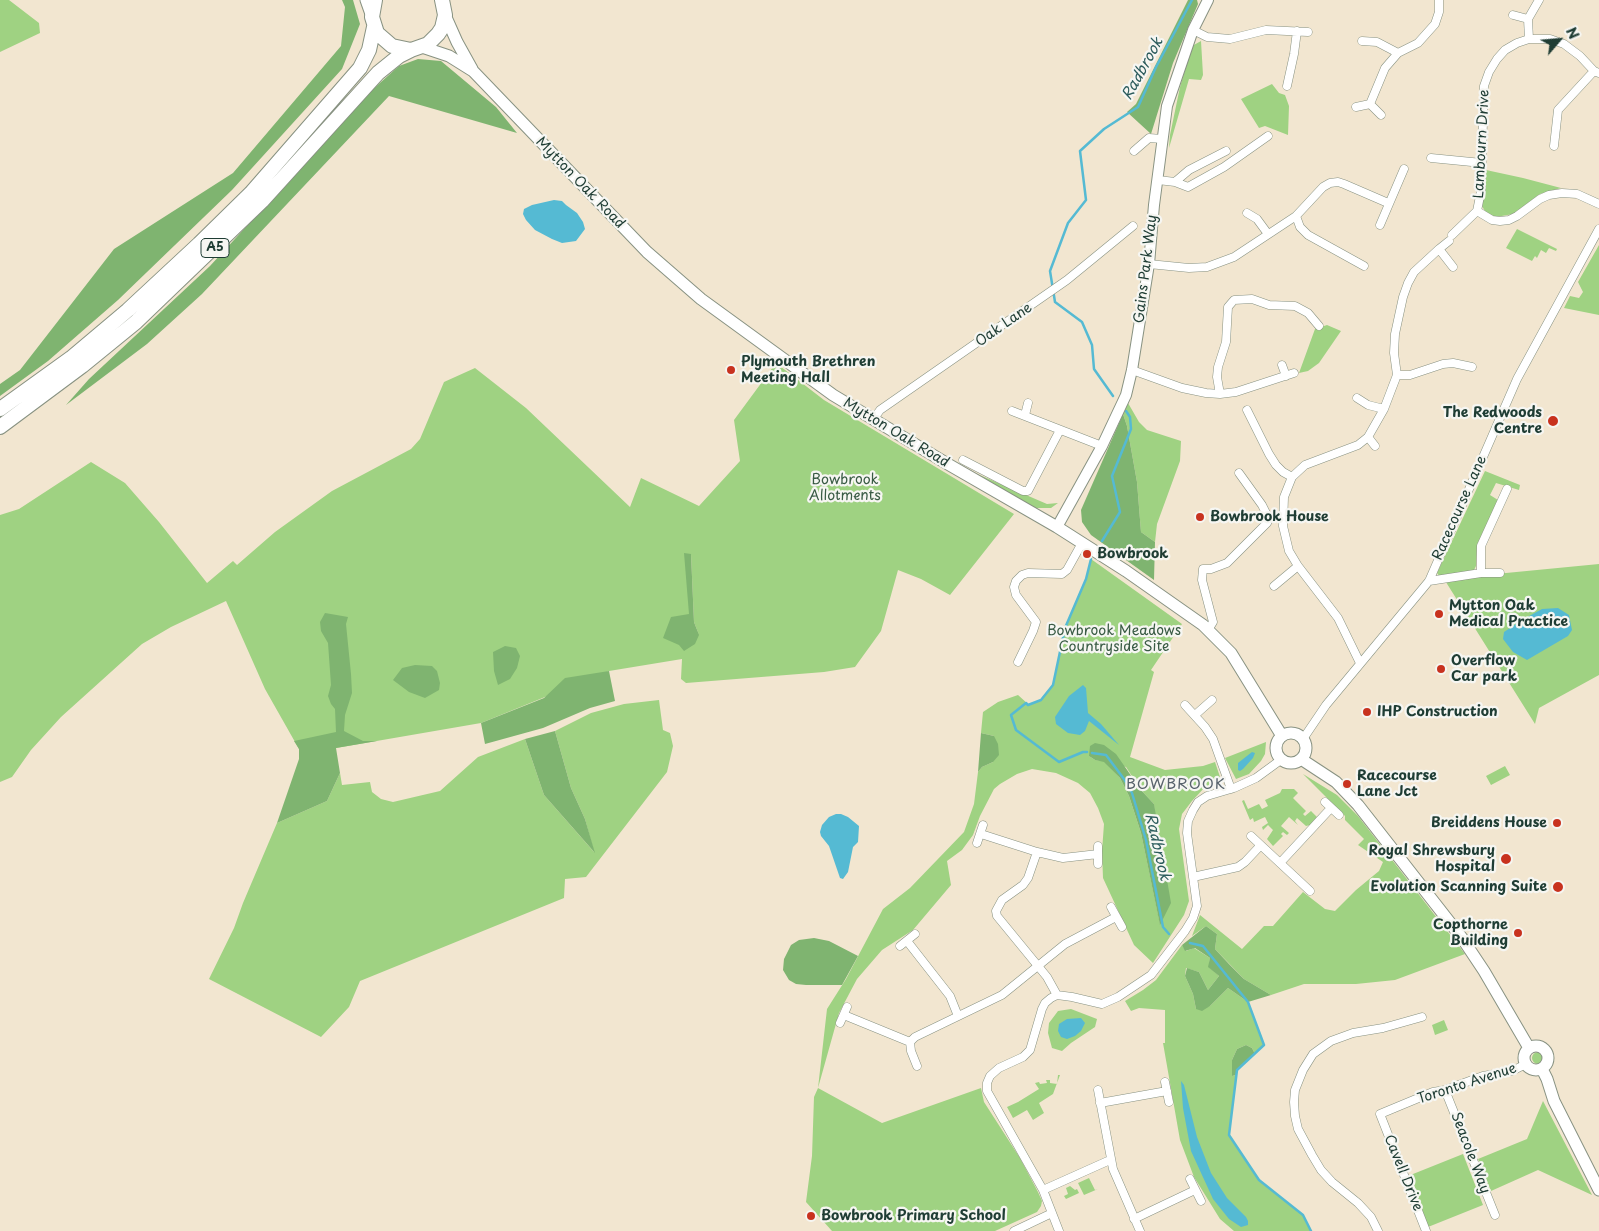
<!DOCTYPE html>
<html>
<head>
<meta charset="utf-8">
<style>
  body { margin:0 }
  #map { position:relative; width:1599px; height:1231px; overflow:hidden; background:#f2e6d0; font-family:"Playpen Sans",sans-serif }
  canvas { display:block }
  .north { position:absolute; left:1534px; top:15px; width:50px; height:50px; -webkit-text-stroke:4px #f6f6f2; paint-order:stroke; rotate:63deg; font-size:14px; font-weight:700; line-height:20px; text-align:center; color:#1f3d34 }
  .north::after { content:''; display:block; margin:auto; width:18px; height:22px; background:#1f3d34; clip-path:polygon(50% 0,100% 100%,50% 72%,0 100%) }
</style>
</head>
<body>
<div id="map">
<canvas width="1599" height="1231"></canvas>
<div class="north">N</div>
</div>
<script>
const ctx = document.querySelector('canvas').getContext('2d');
ctx.lineJoin = 'round';
function fillPath(path, color) { ctx.fillStyle = color; ctx.fill(path, 'evenodd'); }
const poly = rows => new Path2D(rows.map(r => 'M' + r).join(''));
function strokePath(path, color, width, dash) { ctx.strokeStyle = color; ctx.lineWidth = width; ctx.lineCap = dash ? 'butt' : 'round'; ctx.setLineDash(dash || []); ctx.stroke(path); }
function drawText(font, color, halo, rows, align = 'center') {
  ctx.font = font + ' "Playpen Sans",sans-serif'; ctx.lineWidth = 4.5; ctx.setLineDash([]); ctx.textBaseline = 'middle'; ctx.strokeStyle = halo; ctx.fillStyle = color; for (const [text, x, y, turn = 0] of rows) {
    ctx.save(); ctx.translate(x, y); ctx.rotate((+turn || 0) * Math.PI / 180); ctx.textAlign = isNaN(turn) ? turn : align; if (halo) ctx.strokeText(text, 0, 0); ctx.fillText(text, 0, 0); ctx.restore();
  }
}
const green = poly([
  [0,0,9,0,39,23,40,33,0,52],
  [1201,41,1203,75,1201,80,1189,79,1169,148,1170,135,1180,87,1192,46],
  [1272,84,1279,93,1285,95,1289,106,1288,135,1265,126,1259,128,1241,99],
  [1486,170,1523,178,1561,188,1540,194,1513,214,1496,217,1486,213,1482,206],
  [1517,229,1557,249,1556,251,1549,248,1546,253,1541,250,1537,258,1535,256,1532,261,1506,248],
  [1599,245,1599,315,1564,308,1570,296,1579,298,1583,292,1578,282],
  [1327,325,1341,331,1319,363,1308,371,1299,373,1315,329],
  [776,363,824,400,1014,514,950,595,921,579,898,570,881,631,855,667,824,672,686,683,681,679,682,659,609,671,481,723,336,748,299,749,265,689,226,601,171,627,142,644,61,717,31,750,12,777,0,782,0,515,19,509,91,462,125,483,159,522,207,583,233,561,237,565,275,532,332,491,411,449,420,439,444,382,475,368,526,408,630,507,641,478,699,506,740,461,734,420],
  [691,554,694,622,699,635,689,614],
  [1128,403,1139,422,1147,430,1181,441,1180,461,1157,524,1155,542,1141,532,1137,482,1127,426,1123,414],
  [1485,471,1520,485,1519,490,1496,483,1490,495,1498,500,1477,545,1476,566,1473,572,1440,577,1437,573],
  [975,473,1047,504,1058,503,1051,508,1035,508],
  [1091,559,1182,624,1151,670,1154,672,1130,757,1165,770,1203,766,1215,762,1220,777,1216,783,1205,787,1192,801,1182,814,1179,829,1189,901,1184,915,1153,963,1134,945,1103,878,1102,851,1104,824,1098,808,1090,793,1078,783,1056,773,1032,769,1017,774,1000,784,994,789,980,816,973,835,962,850,947,861,951,885,913,930,882,950,857,979,839,1013,818,1088,882,1123,981,1088,984,1102,1020,1158,1038,1192,1042,1201,1041,1206,1037,1212,995,1231,832,1231,806,1202,812,1156,814,1097,818,1088,827,1009,846,979,883,909,910,888,964,832,974,804,978,772,982,767,993,762,994,736,981,733,983,712,998,702,1018,695,1028,704,1041,700,1053,685,1065,628,1086,579],
  [1089,756,1126,767,1141,790,1154,804,1160,924,1141,833,1129,796,1120,778,1104,761,1095,760],
  [1599,564,1599,675,1539,708,1535,724,1444,579],
  [659,700,663,730,670,733,673,746,667,772,586,877,565,879,564,898,360,981,349,1007,321,1037,209,979,234,928,243,903,277,823,327,801,340,773,342,785,370,782,372,792,381,799,393,802,440,791,478,757,525,739,544,795,594,852,585,819,571,788,555,731,591,713,624,704],
  [1266,742,1265,754,1261,761,1249,774,1236,779,1225,758],
  [1505,766,1510,775,1491,785,1486,776],
  [1303,774,1337,795,1358,816,1465,954,1395,980,1356,984,1304,984,1271,995,1244,979,1215,949,1217,934,1206,926,1192,936,1200,915,1242,949,1264,926,1273,926,1303,892,1325,909,1335,911,1356,890,1379,871,1383,862,1358,845,1364,839,1345,820,1345,816],
  [1282,789,1294,789,1298,793,1293,798,1306,811,1303,814,1305,816,1311,811,1317,817,1310,825,1306,826,1297,818,1295,821,1298,825,1289,817,1281,826,1289,833,1287,835,1283,832,1281,834,1283,836,1273,846,1267,839,1273,830,1268,825,1263,830,1262,827,1268,823,1265,817,1254,822,1253,818,1250,820,1242,801,1244,800,1248,809,1259,804,1262,809,1268,806,1265,800,1280,793],
  [1182,945,1186,951,1194,948,1210,958,1209,967,1219,976,1208,990,1199,972,1186,968,1185,976,1193,994,1196,1009,1210,1006,1228,988,1248,1002,1264,1045,1255,1054,1252,1048,1246,1045,1237,1049,1232,1060,1232,1076,1236,1075,1229,1135,1259,1180,1303,1215,1311,1231,1234,1231,1220,1219,1194,1177,1180,1140,1163,1043,1165,1043,1165,1010,1139,1008,1131,1011,1125,1001,1143,990,1156,980],
  [1071,1009,1097,1019,1095,1027,1071,1043,1062,1051,1052,1048,1048,1033,1049,1023,1058,1011],
  [1444,1020,1448,1030,1435,1035,1432,1025],
  '1532 1058a6 6 0 1 1 12 0a6 6 0 1 1-12 0Z',
  [1058,1075,1060,1075,1053,1094,1039,1103,1044,1113,1033,1120,1027,1110,1013,1118,1007,1107,1018,1102,1039,1089,1035,1083,1039,1082,1040,1084,1047,1083,1046,1080,1050,1080,1050,1083,1057,1084],
  [1543,1101,1592,1195,1538,1170,1491,1191,1478,1159,1527,1139],
  [1463,1154,1483,1205,1428,1227,1408,1176],
  [1089,1178,1095,1190,1098,1189,1084,1195,1078,1183],
  [1070,1186,1075,1190,1077,1189,1079,1193,1066,1199,1064,1196,1068,1194,1066,1188]
]);
const forest = poly([
  [342,0,353,0,360,24,342,69,232,190,118,300,48,361,0,396,0,384,20,370,114,249,233,173,341,46,345,7],
  [1188,0,1197,0,1198,4,1173,63,1151,134,1127,112,1136,104],
  [418,59,441,61,496,107,517,133,389,96,202,294,147,344,66,405,89,379,210,266,372,90,399,66],
  [1123,414,1127,426,1137,482,1141,532,1155,542,1154,580,1091,535,1082,522,1081,510],
  [684,553,691,554,694,622,699,635,695,644,684,651,679,645,663,638,671,617,689,614],
  [325,613,348,617,346,624,351,674,352,693,345,715,344,731,363,741,377,741,336,748,340,773,327,801,277,823,299,759,299,749,294,741,336,732,335,709,331,704,328,696,331,685,328,643,321,631,320,622],
  [505,646,516,648,520,656,517,668,510,679,498,685,494,671,493,652],
  [415,665,432,666,437,671,440,683,439,690,425,698,409,692,393,680,402,668],
  [609,671,615,701,590,708,543,728,485,744,481,723,544,698,565,678],
  [555,731,571,788,585,819,595,853,544,795,525,739],
  [981,733,994,736,998,744,999,755,993,762,982,767,978,772],
  [1095,743,1104,745,1116,754,1141,790,1154,804,1171,903,1160,925,1141,833,1129,796,1120,778,1104,762,1095,760,1089,756,1090,746],
  [1206,926,1217,934,1215,949,1229,964,1244,979,1271,995,1248,1002,1228,988,1210,1006,1202,1011,1196,1009,1193,994,1185,976,1187,968,1199,972,1208,990,1219,976,1208,967,1210,958,1195,948,1185,951,1182,945],
  [814,938,829,941,858,956,842,985,806,985,796,984,789,980,783,970,784,959,791,945,799,940],
  [1246,1045,1252,1048,1255,1054,1237,1070,1236,1075,1232,1076,1232,1060,1237,1049]
]);
const water = poly([
  [554,200,562,201,566,205,577,213,583,222,585,229,576,241,562,243,552,239,535,230,526,220,523,214,524,209,532,205],
  [1558,608,1569,615,1572,630,1568,636,1527,660,1513,652,1503,639,1504,632,1522,620,1542,609],
  [1083,685,1086,688,1088,713,1101,724,1119,745,1089,721,1085,731,1080,735,1068,733,1056,724,1055,717,1069,696],
  [1252,752,1255,753,1253,758,1243,769,1240,771,1238,770,1238,763],
  [836,814,841,814,848,817,859,826,858,842,853,847,848,872,843,879,840,878,829,846,821,836,820,832,822,825,829,817],
  [1081,1018,1085,1023,1081,1031,1075,1036,1067,1039,1061,1037,1058,1031,1059,1024,1067,1019],
  [1181,1081,1184,1085,1197,1137,1211,1173,1227,1198,1246,1217,1248,1221,1248,1225,1241,1227,1229,1219,1213,1199,1191,1151,1183,1108]
]);
const stream = poly([
  [1113,396,1094,369,1092,345,1082,322,1055,302,1050,271,1068,223,1086,200,1080,151,1104,129,1138,107,1156,67,1192,0],
  [1102,541,1120,512,1112,476,1131,429,1130,417,1126,411],
  [1087,752,1083,752,1059,762,1016,730,1011,715,1026,703,1028,705,1041,700,1053,685,1065,628,1086,579,1091,559],
  [1092,753,1106,755,1124,779,1132,793,1146,840,1163,927,1169,934],
  [1190,943,1203,946,1248,1002,1264,1045,1237,1070,1229,1135,1259,1180,1303,1215,1311,1231]
]);
const minor = poly([
  [1513,15,1528,19,1529,39],
  [1528,19,1539,0],
  [1193,30,1207,37,1230,39,1266,30,1308,32],
  [1362,41,1377,42,1398,53],
  [1594,71,1580,56,1564,44,1550,39,1529,39,1517,43,1505,50,1497,59,1489,72,1484,86,1481,191,1477,211,1492,220,1500,221,1509,220,1517,216,1540,199,1549,195,1562,193,1577,194,1599,204],
  [1287,86,1294,54,1297,31],
  [1370,104,1385,68,1398,53,1418,43,1435,24,1439,12,1439,0],
  [1356,107,1370,104,1381,115],
  [1554,146,1558,110,1594,71,1599,73],
  [1134,151,1149,138,1162,139],
  [1431,158,1482,163],
  [1158,180,1175,182,1188,187,1224,167,1268,136],
  [1175,182,1189,170,1226,151],
  [1247,213,1257,219,1268,234],
  [1296,216,1300,227,1308,235,1364,266],
  [1380,225,1404,169],
  [1452,235,1477,211],
  [1439,249,1449,241],
  [1149,264,1189,268,1207,267,1234,257,1296,216,1323,187,1330,183,1338,182,1344,184,1388,203],
  [1282,365,1286,376],
  [1132,370,1182,388,1206,393,1220,394,1236,392,1294,373],
  [1397,375,1410,375,1443,364,1453,363,1472,367],
  [1220,394,1217,377,1218,367,1226,342,1228,307,1234,300,1252,299,1269,305,1295,306,1308,313,1319,326],
  [1357,398,1368,405,1384,409],
  [1247,410,1269,454,1276,465,1283,472,1292,477],
  [1012,411,1102,446],
  [1025,415,1028,403],
  [873,420,880,410,1067,280,1133,226],
  [1368,437,1375,446],
  [963,460,1023,491,1028,491,1060,430],
  [1481,573,1481,546,1507,489],
  [1429,581,1481,573,1500,573],
  [1274,586,1298,566],
  [1208,630,1213,622,1202,580,1203,569,1211,569,1227,563,1267,523,1269,519,1262,505,1239,473],
  [1018,662,1033,631,1036,622,1016,595,1014,587,1016,581,1022,575,1028,573,1062,574,1067,570,1082,543],
  [1360,663,1338,618,1298,566,1289,551,1283,526,1284,497,1292,477,1305,465,1358,445,1368,437,1384,409,1397,375,1394,353,1395,334,1403,297,1408,283,1414,272,1439,249,1453,267],
  [1185,705,1205,727,1213,739,1231,789],
  [1195,715,1212,700],
  [1303,739,1326,705,1429,581,1517,379,1599,229],
  [1325,802,1339,815],
  [981,834,1037,852,1063,858,1098,854],
  [1251,836,1310,891],
  [977,843,983,825],
  [1098,846,1098,864],
  [1037,852,1028,878,1023,885,1002,900,996,911,997,916,1047,977,1057,995],
  [1280,863,1331,808],
  [1193,877,1238,867,1245,862,1260,846],
  [1111,907,1122,927],
  [907,941,950,996,958,1016],
  [900,946,915,934],
  [844,1015,910,1042],
  [840,1023,847,1007],
  [917,1066,911,1051,910,1042,915,1037,1002,995,1065,944,1116,917],
  [1165,1082,1169,1102],
  [1098,1090,1113,1169,1140,1231],
  [1445,1090,1495,1215],
  [1100,1103,1167,1091],
  [1190,1179,1201,1201],
  [1043,1190,1110,1160],
  [1134,1219,1195,1190],
  [1014,1231,1052,1213],
  [1059,1231,1043,1190,987,1091,987,1083,990,1076,999,1068,1023,1057,1030,1050,1042,1009,1045,1003,1051,998,1057,995,1072,997,1102,1004,1118,997,1151,975,1185,931,1193,918,1197,906,1187,833,1188,821,1193,810,1198,802,1207,796,1234,788,1256,778,1282,759],
  [1378,1231,1371,1217,1358,1203,1332,1182,1321,1170,1312,1155,1298,1129,1295,1116,1294,1102,1295,1090,1303,1070,1313,1054,1331,1041,1353,1033,1383,1028,1422,1017],
  [1426,1231,1380,1114,1433,1092,1445,1090,1483,1076,1512,1071,1526,1064]
]);
const tertiary = poly([
  [1057,527,1102,446,1126,395,1132,370,1149,264,1154,205,1167,106,1193,30,1208,0]
]);
const secondary = poly([
  [366,0,372,17],
  [445,15,457,42,472,69],
  [422,47,449,56,473,71,647,252,701,299,833,395,946,463,1057,527,1126,571,1203,625,1231,653,1282,736],
  '1276 748a15 15 0 1 1 30 0a15 15 0 1 1-30 0Z',
  [1301,759,1336,782,1358,805,1462,938,1484,971,1529,1048],
  '1524 1058a12 12 0 1 1 24 0a12 12 0 1 1-24 0Z',
  [1542,1069,1547,1079,1554,1101,1599,1190]
]);
const trunk = poly([
  [375,0,372,17,377,33,392,46,411,50,428,44,438,34,442,28,445,15,442,0],
  [0,409,71,358,128,310,199,244,251,193,360,68,369,50,374,27],
  [0,427,82,366,136,322,262,201,378,73,399,56,411,50]
]);
const markers = [
  [731,370,5,"#c8321e"],
  [1553,421,6,"#c8321e"],
  [1200,517,5,"#c8321e"],
  [1087,554,5,"#c8321e"],
  [1439,614,5,"#c8321e"],
  [1441,669,5,"#c8321e"],
  [1367,712,5,"#c8321e"],
  [1347,784,5,"#c8321e"],
  [1557,823,5,"#c8321e"],
  [1506,859,6,"#c8321e"],
  [1558,887,6,"#c8321e"],
  [1518,933,5,"#c8321e"],
  [811,1216,5,"#c8321e"]
];
const shields = [
  [215,248,28]
];
const shieldNames = [
  ["A5",215,248]
];
const streetNames = [
  ["Lambourn Drive",1482,144,-87],
  ["Mytton Oak Road",580,183,46],
  ["Gains Park Way",1146,269,-83],
  ["Oak Lane",1004,325,-35],
  ["Mytton Oak Road",896,433,31],
  ["Racecourse Lane",1460,508,-66],
  ["Toronto Avenue",1467,1084,-18],
  ["Seacole Way",1470,1153,69],
  ["Cavell Drive",1403,1173,68]
];
const poiNames = [
  ["Plymouth Brethren",741,362],
  ["Meeting Hall",741,378],
  ["The Redwoods",1542,413,"right"],
  ["Centre",1542,429,"right"],
  ["Bowbrook House",1210,517],
  ["Bowbrook",1097,554],
  ["Mytton Oak",1449,606],
  ["Medical Practice",1449,622],
  ["Overflow",1451,661],
  ["Car park",1451,677],
  ["IHP Construction",1377,712],
  ["Racecourse",1357,776],
  ["Lane Jct",1357,792],
  ["Breiddens House",1547,823,"right"],
  ["Royal Shrewsbury",1495,851,"right"],
  ["Hospital",1495,867,"right"],
  ["Evolution Scanning Suite",1547,887,"right"],
  ["Copthorne",1508,925,"right"],
  ["Building",1508,941,"right"],
  ["Bowbrook Primary School",821,1216]
];
const parkNames = [
  ["Bowbrook",845,480],
  ["Allotments",845,496],
  ["Bowbrook Meadows",1114,631],
  ["Countryside Site",1114,647]
];
const waterNames = [
  ["Radbrook",1143,69,-61],
  ["Radbrook",1157,847,77]
];
const neighbourhoodNames = [
  ["BOWBROOK",1176,785]
];
fillPath(green, '#9fd282');
fillPath(forest, '#7fb470');
fillPath(water, '#55bad3');
strokePath(stream, '#55bad3', 2.5);
strokePath(minor, '#889282', 9);
strokePath(tertiary, '#889282', 12);
strokePath(secondary, '#889282', 13);
strokePath(trunk, '#889282', 16);
strokePath(minor, '#fff', 8);
strokePath(tertiary, '#fff', 10);
strokePath(secondary, '#fff', 11);
strokePath(trunk, '#fff', 14);
for (const [x, y, r, color] of markers) { const dot = new Path2D(); dot.arc(x, y, r, 0, 2 * Math.PI); ctx.fillStyle = color; ctx.fill(dot); strokePath(dot, '#f6f6f2', 2); }
for (const [x, y, w] of shields) { const box = new Path2D(); box.roundRect(x - w / 2, y - 9.5, w, 19, 4); ctx.fillStyle = '#f6f6f2'; ctx.fill(box); strokePath(box, '#1f3d34', 1); }
drawText('bold 12px', '#1f3d34', null, shieldNames);
drawText('14px', '#1f3d34', '#f6f6f2', streetNames);
drawText('bold 14px', '#1f3d34', '#f6f6f2', poiNames, 'left');
drawText('14px', '#395b44', '#f6f6f2', parkNames);
drawText('italic 15px', '#2c5c5c', '#f6f6f2', waterNames);
ctx.letterSpacing = '1px';
drawText('15px', '#58636c', '#f6f6f2', neighbourhoodNames);
ctx.letterSpacing = '0px';
</script>
</body>
</html>
